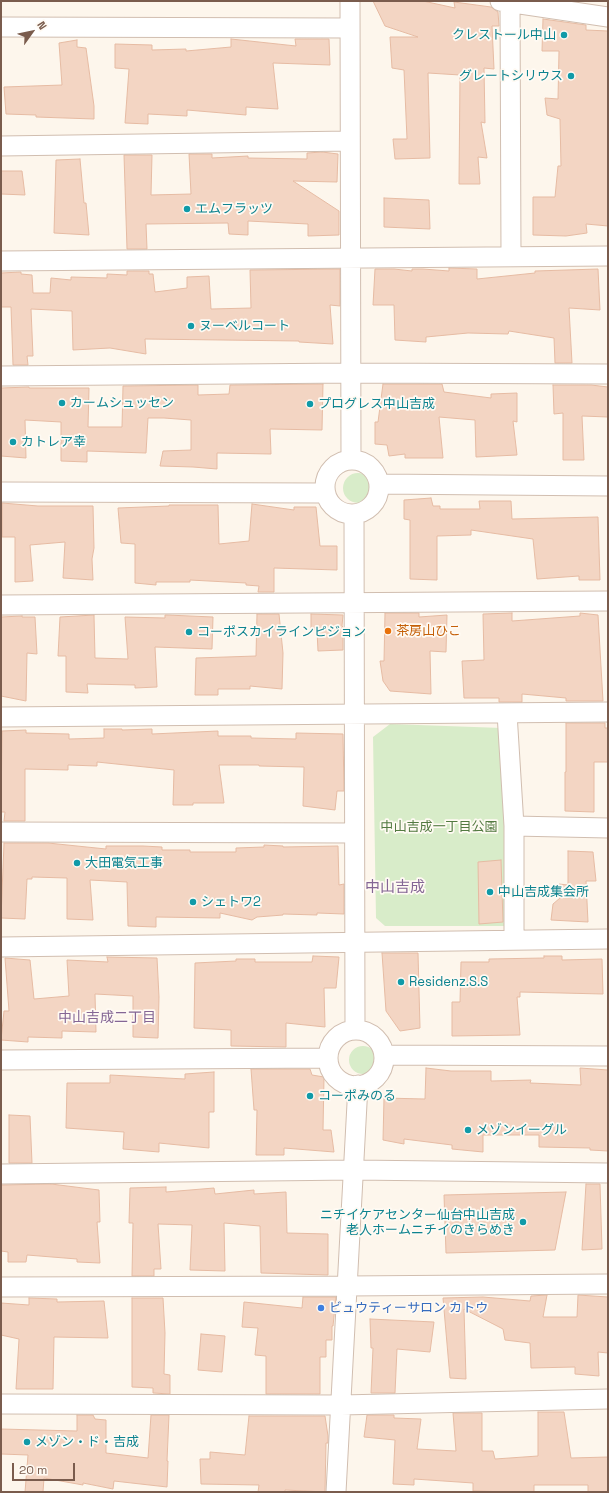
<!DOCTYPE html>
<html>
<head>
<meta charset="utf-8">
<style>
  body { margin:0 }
  #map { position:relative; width:609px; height:1493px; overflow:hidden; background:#fdf6ec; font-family:"Space Grotesk",sans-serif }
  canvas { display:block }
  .frame { position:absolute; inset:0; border:2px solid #7a5c4d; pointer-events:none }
  .north { position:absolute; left:12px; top:12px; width:40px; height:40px; -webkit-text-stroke:3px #fffaf3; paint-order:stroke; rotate:57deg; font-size:11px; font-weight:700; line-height:16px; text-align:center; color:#7a5c4d }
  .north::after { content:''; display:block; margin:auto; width:14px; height:18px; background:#7a5c4d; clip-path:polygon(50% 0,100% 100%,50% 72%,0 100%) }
  .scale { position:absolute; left:12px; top:1463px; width:63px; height:18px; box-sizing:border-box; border:2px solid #7a5c4d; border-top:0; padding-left:5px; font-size:12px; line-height:14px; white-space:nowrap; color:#7a5c4d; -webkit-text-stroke:3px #fffaf3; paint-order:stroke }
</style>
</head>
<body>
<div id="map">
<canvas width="609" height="1493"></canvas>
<div class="frame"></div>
<div class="north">N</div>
<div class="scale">20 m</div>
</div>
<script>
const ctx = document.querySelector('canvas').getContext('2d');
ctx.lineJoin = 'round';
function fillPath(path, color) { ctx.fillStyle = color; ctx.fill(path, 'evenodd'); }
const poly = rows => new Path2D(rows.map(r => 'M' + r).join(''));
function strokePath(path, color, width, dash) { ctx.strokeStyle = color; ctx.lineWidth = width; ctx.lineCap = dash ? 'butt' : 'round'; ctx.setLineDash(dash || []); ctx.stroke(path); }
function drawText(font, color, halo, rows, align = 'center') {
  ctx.font = font + ' "Space Grotesk","Noto Sans JP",sans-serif'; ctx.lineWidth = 3.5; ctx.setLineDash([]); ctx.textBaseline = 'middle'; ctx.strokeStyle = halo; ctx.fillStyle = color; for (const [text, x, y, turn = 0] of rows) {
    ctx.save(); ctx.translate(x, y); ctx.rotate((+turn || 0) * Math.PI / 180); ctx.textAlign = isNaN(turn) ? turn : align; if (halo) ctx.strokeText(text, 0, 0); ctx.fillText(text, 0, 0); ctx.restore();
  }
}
const green = poly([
  '343 488a15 15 0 1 1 30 0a15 15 0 1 1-30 0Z',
  [390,724,502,728,507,926,385,926,376,918,373,737],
  '349 1060a14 14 0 1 1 28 0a14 14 0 1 1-28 0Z'
]);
const building = poly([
  [373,1,423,1,455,8,454,2,491,7,498,12,499,26,492,26,494,69,484,68,485,123,481,122,487,158,478,157,480,184,459,184,460,75,428,73,430,158,395,159,393,139,407,139,404,70,392,68,390,37,418,37,385,26,373,1],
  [543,19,586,25,586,30,608,31,608,226,586,224,587,233,566,236,533,235,533,197,555,197,558,166,561,166,560,119,547,115,545,98,558,99,559,51,542,51,543,19],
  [231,39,296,46,295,39,329,39,330,65,273,63,278,109,246,107,246,115,187,110,187,116,148,114,148,124,125,123,129,69,115,68,115,44,152,45,152,50,186,49,186,51,231,47,231,39],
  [77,40,77,47,86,48,94,106,94,119,36,117,36,115,6,114,4,87,62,85,59,43,77,40],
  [322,152,338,154,337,182,293,181,339,211,339,235,308,236,308,224,248,221,248,235,229,234,228,223,146,224,147,249,127,249,124,155,152,155,151,195,191,194,189,154,212,154,212,158,248,156,248,158,307,159,307,153,322,152],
  [80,159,84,203,86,203,89,235,54,233,56,160,80,159],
  [1,171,22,171,25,195,1,194,1,171],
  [384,198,429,200,430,229,384,227,384,198],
  [449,268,477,269,477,279,535,273,535,271,598,269,600,310,569,308,572,363,555,363,554,338,509,331,508,334,468,333,426,337,426,342,395,340,394,305,373,305,375,269,394,269,412,271,412,269,423,269,449,271,449,268],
  [340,269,340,306,330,305,333,344,299,342,299,341,145,339,146,354,110,348,73,350,72,311,31,309,33,356,27,356,28,365,13,365,11,307,1,307,1,273,21,272,21,274,32,275,33,293,50,293,51,278,71,280,71,277,107,278,107,274,127,275,127,271,149,271,149,274,153,274,155,292,187,288,187,277,209,276,211,309,251,308,250,270,340,269],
  [323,384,322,430,270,429,271,454,217,453,217,469,193,467,160,466,163,451,191,450,191,420,164,418,148,418,146,453,87,451,87,462,61,461,61,422,25,420,26,458,1,456,1,388,29,387,29,388,89,388,88,427,122,427,123,386,198,385,198,395,229,394,230,385,323,384],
  [383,384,442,384,444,392,491,398,491,394,517,393,517,422,513,421,517,455,476,457,475,420,439,417,443,458,405,458,405,454,389,456,387,445,375,444,375,422,378,422,383,384],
  [553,385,591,385,608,387,608,417,582,416,584,460,563,460,563,413,554,414,553,385],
  [431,498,433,506,440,506,440,509,480,509,479,501,511,501,512,519,598,517,600,580,579,580,579,576,537,579,533,539,471,530,471,535,437,536,437,580,410,579,410,520,404,519,404,500,431,498],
  [2,503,38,506,93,506,94,548,92,559,93,580,63,578,65,542,30,545,33,581,15,582,15,537,2,537,2,503],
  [252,504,294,510,294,507,316,507,320,546,337,546,337,570,274,568,274,592,258,592,259,586,246,585,246,583,190,580,190,582,156,582,156,585,135,583,135,544,121,543,118,508,169,506,169,505,218,505,219,544,249,541,252,504],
  [385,613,419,613,419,617,447,615,446,652,430,651,431,694,390,691,383,681,380,661,384,661,385,613],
  [512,613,512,621,580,616,580,613,598,615,603,701,566,701,566,698,522,694,522,702,499,702,499,698,464,698,462,661,484,660,483,614,512,613],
  [257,614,279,614,283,653,282,689,250,686,250,689,218,689,218,695,195,695,196,658,256,656,257,614],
  [311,614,343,615,342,626,343,627,343,650,318,651,317,631,311,628,311,614],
  [94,615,95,658,128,659,125,617,165,618,165,615,167,615,213,617,212,649,155,647,157,687,135,688,135,685,87,684,88,693,66,692,66,656,58,656,60,617,94,615],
  [22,616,22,617,35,617,37,654,27,653,26,701,1,696,1,617,22,616],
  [566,723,605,723,605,728,608,728,608,762,594,762,594,812,565,811,565,772,566,772,566,723],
  [104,729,122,729,122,730,152,729,152,734,218,731,218,736,251,736,251,738,296,739,296,733,343,734,344,791,337,791,335,810,303,806,304,767,259,766,259,765,219,765,224,803,193,803,193,805,173,805,174,770,97,762,97,766,68,765,68,770,25,769,25,821,4,821,5,812,1,812,2,731,26,730,26,733,69,734,69,739,104,738,104,729],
  [4,843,48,843,106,849,106,846,143,846,162,847,162,850,190,850,190,852,236,852,236,848,264,847,264,845,283,846,283,847,338,846,339,885,344,884,344,914,317,913,317,915,283,914,283,915,257,917,252,920,220,913,220,918,156,917,156,927,128,926,127,882,90,880,93,920,67,919,67,878,32,877,32,879,27,879,25,919,1,918,4,843],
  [568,851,593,852,596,881,586,881,588,922,551,920,553,904,560,898,559,884,568,885,568,851],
  [501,860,503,922,479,924,478,862,501,860],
  [382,953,418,953,420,1028,400,1031,386,1011,382,953],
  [313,956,339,957,336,988,324,988,325,1027,286,1023,286,1047,231,1046,231,1030,194,1028,195,963,236,961,236,959,255,959,255,962,312,962,313,956],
  [544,956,562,956,562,960,602,959,603,994,520,992,520,997,517,997,520,1035,452,1036,452,1002,460,1002,461,962,489,962,489,959,544,958,544,956],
  [107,957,157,958,159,997,158,1038,133,1037,133,996,95,994,96,1032,62,1031,62,1038,28,1037,28,1042,1,1040,4,1011,9,1011,5,958,30,960,34,999,69,996,67,960,108,962,107,957],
  [426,1068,451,1071,491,1071,491,1081,531,1080,530,1083,581,1085,580,1068,608,1070,608,1151,590,1150,590,1148,539,1147,539,1135,483,1135,483,1152,452,1149,452,1145,404,1139,404,1144,383,1140,384,1098,425,1099,426,1068],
  [251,1069,310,1069,312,1075,324,1077,323,1130,331,1130,334,1152,284,1148,284,1155,256,1155,257,1110,254,1110,251,1069],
  [214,1072,214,1112,209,1112,209,1148,159,1143,159,1152,123,1149,124,1132,66,1128,67,1083,110,1083,110,1075,185,1079,185,1074,214,1072],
  [9,1115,30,1116,32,1163,9,1163,9,1115],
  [51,1184,99,1190,100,1222,97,1222,100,1263,77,1262,77,1259,27,1255,26,1262,8,1262,8,1252,1,1251,1,1185,51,1184],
  [586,1184,600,1184,602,1249,582,1250,586,1184],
  [166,1187,166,1192,214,1188,215,1194,254,1190,254,1194,286,1192,287,1233,328,1234,328,1275,261,1273,260,1226,224,1223,225,1271,190,1270,192,1225,158,1224,161,1269,154,1269,154,1276,132,1276,133,1223,129,1223,130,1188,166,1187],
  [566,1192,555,1250,446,1253,444,1195,566,1192],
  [547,1295,543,1317,577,1317,578,1295,608,1297,608,1353,598,1352,599,1376,575,1374,575,1367,531,1368,530,1343,505,1340,503,1329,464,1309,466,1379,450,1378,443,1298,483,1297,530,1301,531,1296,547,1295],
  [303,1297,336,1297,333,1326,332,1326,332,1340,326,1340,326,1357,320,1357,320,1394,266,1394,266,1356,255,1355,258,1328,242,1327,244,1302,302,1308,303,1297],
  [29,1298,57,1299,57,1302,104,1301,108,1338,54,1337,53,1389,16,1389,19,1339,1,1335,1,1303,29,1305,29,1298],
  [132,1298,163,1298,165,1333,164,1374,170,1375,170,1394,153,1393,153,1388,132,1387,132,1298],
  [370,1319,434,1322,430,1352,397,1349,395,1393,371,1393,373,1348,371,1348,370,1319],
  [201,1334,225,1336,222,1372,198,1370,201,1334],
  [538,1412,564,1412,571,1458,608,1457,608,1492,588,1492,588,1485,534,1485,534,1492,512,1492,473,1491,473,1483,414,1479,414,1485,393,1484,395,1440,364,1437,367,1415,394,1415,394,1418,421,1419,417,1449,456,1451,453,1413,482,1413,482,1451,493,1451,495,1459,538,1456,538,1412],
  [77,1415,93,1415,95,1419,106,1420,106,1453,148,1458,151,1415,169,1415,167,1461,168,1461,167,1487,114,1481,113,1489,83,1483,83,1485,44,1478,43,1492,25,1492,28,1455,1,1454,1,1429,77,1431,77,1415],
  [249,1416,325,1416,328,1436,328,1443,326,1443,325,1492,285,1490,285,1492,258,1492,259,1485,201,1484,200,1459,210,1459,210,1452,245,1455,249,1416]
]);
const minor = poly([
  [350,1,351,460],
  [500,1,608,17],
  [510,2,511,256],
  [1,27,350,28],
  [1,146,350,141],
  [1,261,608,256],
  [1,376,351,373,608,374],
  '325 487a27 27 0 1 1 54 0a27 27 0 1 1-54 0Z',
  [379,484,608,486],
  [1,492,325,493],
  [354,514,355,1030],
  [1,605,608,601],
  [507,713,514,826,514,940],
  [1,717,608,712],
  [514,826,608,828],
  [1,832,354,833],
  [1,947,608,939],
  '328 1058a28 28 0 1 1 56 0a28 28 0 1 1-56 0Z',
  [384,1055,608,1056],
  [1,1060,328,1058],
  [1,1174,354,1170,608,1173],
  [1,1287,347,1286,608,1284],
  [1,1404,341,1405,608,1399],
  [336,1492,358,1085]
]);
const markers = [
  [564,35,4,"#0f9aa8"],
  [571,76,4,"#0f9aa8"],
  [187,209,4,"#0f9aa8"],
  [191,326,4,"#0f9aa8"],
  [62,403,4,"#0f9aa8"],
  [310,404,4,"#0f9aa8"],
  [13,442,4,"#0f9aa8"],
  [388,631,4,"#e8710a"],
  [189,632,4,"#0f9aa8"],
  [77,863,4,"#0f9aa8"],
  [490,892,4,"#0f9aa8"],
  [193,902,4,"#0f9aa8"],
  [401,982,4,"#0f9aa8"],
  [310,1096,4,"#0f9aa8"],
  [468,1130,4,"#0f9aa8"],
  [523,1222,4,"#0f9aa8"],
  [321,1308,4,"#3f7fe0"],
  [27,1442,4,"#0f9aa8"]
];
const cultureNames = [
  ["クレストール中山",556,35,"right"],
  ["グレートシリウス",563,76,"right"],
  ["エムフラッツ",195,209],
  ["ヌーベルコート",199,326],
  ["カームシュッセン",70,403],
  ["プログレス中山吉成",318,404],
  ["カトレア幸",21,442],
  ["コーポスカイラインピジョン",197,632],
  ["大田電気工事",85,863],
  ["中山吉成集会所",498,892],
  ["シェトワ2",201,902],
  ["Residenz.S.S",409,982],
  ["コーポみのる",318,1096],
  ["メゾンイーグル",476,1130],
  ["ニチイケアセンター仙台中山吉成",515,1215,"right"],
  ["老人ホームニチイのきらめき",515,1230,"right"],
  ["メゾン・ド・吉成",35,1442]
];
const foodNames = [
  ["茶房山ひこ",396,631]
];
const parkNames = [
  ["中山吉成一丁目公園",439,827]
];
const shopNames = [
  ["ビュウティーサロン カトウ",329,1308]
];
const neighbourhoodNames = [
  ["中山吉成二丁目",107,1018]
];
const quarterNames = [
  ["中山吉成",395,888]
];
fillPath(green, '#d8ecc9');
fillPath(building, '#f3d5c3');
strokePath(building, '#e6bba3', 1);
strokePath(minor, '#d1beb0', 21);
strokePath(minor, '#fff', 19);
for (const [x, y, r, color] of markers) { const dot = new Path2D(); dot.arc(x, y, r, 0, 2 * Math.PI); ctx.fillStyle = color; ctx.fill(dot); strokePath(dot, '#fffaf3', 1.5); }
drawText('13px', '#0d838f', '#fffaf3', cultureNames, 'left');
drawText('13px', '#c56008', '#fffaf3', foodNames, 'left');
drawText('13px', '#537a41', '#fffaf3', parkNames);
drawText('13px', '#366cbe', '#fffaf3', shopNames, 'left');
drawText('14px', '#846695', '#fffaf3', neighbourhoodNames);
drawText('15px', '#846695', '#fffaf3', quarterNames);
</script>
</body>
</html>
